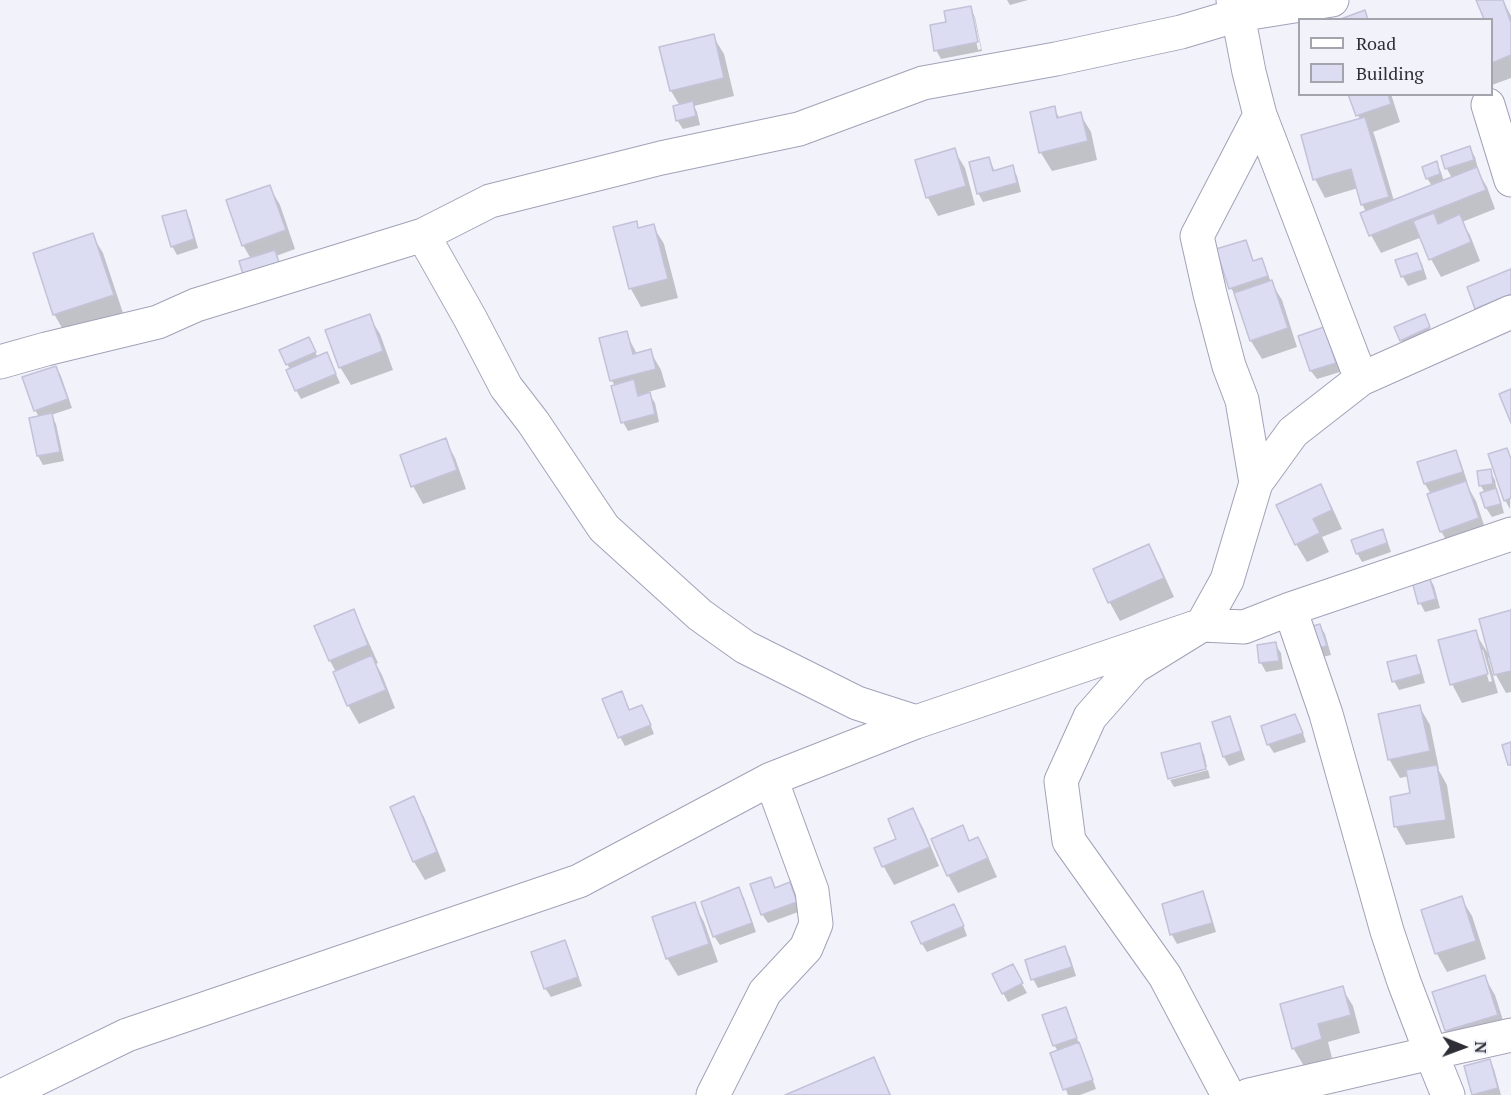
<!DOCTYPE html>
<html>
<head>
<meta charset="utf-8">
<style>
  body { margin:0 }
  #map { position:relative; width:1511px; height:1095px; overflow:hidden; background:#f2f2fb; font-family:"PT Serif",serif }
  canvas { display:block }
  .legend { position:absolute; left:1298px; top:18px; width:195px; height:78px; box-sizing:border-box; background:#f2f2fb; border:2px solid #a4a4ac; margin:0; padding:8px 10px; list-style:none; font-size:18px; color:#2e2e36 }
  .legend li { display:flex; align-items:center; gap:12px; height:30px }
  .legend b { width:30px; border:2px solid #a4a4ac }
  .north { position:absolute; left:1433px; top:1017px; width:60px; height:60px; -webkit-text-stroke:4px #f2f2fb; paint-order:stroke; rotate:91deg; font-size:16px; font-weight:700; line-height:24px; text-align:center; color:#2e2e36 }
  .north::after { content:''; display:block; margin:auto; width:21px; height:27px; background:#2e2e36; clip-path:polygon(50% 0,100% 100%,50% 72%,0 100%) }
</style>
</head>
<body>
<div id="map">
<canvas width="1511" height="1095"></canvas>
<ul class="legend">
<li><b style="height:8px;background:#fff"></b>Road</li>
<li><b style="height:16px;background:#dcdcf3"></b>Building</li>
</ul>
<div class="north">N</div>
</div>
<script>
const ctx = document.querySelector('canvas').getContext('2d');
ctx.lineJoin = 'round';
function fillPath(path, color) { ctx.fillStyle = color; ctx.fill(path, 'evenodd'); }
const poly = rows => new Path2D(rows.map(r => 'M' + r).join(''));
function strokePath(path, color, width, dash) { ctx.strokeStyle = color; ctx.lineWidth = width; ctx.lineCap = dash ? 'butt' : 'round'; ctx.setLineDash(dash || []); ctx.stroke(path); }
const shadow = poly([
  [1007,0,1028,0,1010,5],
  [1478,0,1503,0,1511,16,1511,78,1492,85,1492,20],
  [970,8,975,17,982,51,941,59,936,50,948,24],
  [971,16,974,16,981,49,978,50],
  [713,36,724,54,734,96,694,106,697,112,700,125,683,129,677,120,680,106,671,91],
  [1350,94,1391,94,1400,122,1373,132,1375,137,1394,201,1432,186,1427,178,1436,163,1441,172,1444,182,1452,178,1447,169,1443,157,1470,148,1475,157,1478,169,1476,169,1487,187,1495,209,1462,222,1470,235,1480,261,1441,277,1431,259,1422,237,1381,253,1371,235,1366,212,1362,204,1358,188,1325,198,1315,179,1360,120],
  [1054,108,1060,119,1080,114,1091,132,1097,160,1052,171,1041,153,1031,113],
  [954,150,965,168,975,205,938,216,928,198,917,161],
  [989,158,995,172,1012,167,1017,176,1021,192,983,202,978,193],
  [269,186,280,205,295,249,276,256,285,278,251,259,243,245],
  [185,211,190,220,198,248,177,255,172,246],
  [636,223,639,229,653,226,664,244,678,298,641,307,631,289,615,228],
  [92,235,103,253,123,313,65,333,54,314],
  [1245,241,1250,250,1254,263,1261,260,1266,269,1271,282,1282,300,1297,347,1262,359,1251,341,1237,297,1236,297,1231,288],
  [1417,255,1422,264,1427,279,1408,286,1403,277,1397,261],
  [1511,270,1511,305,1481,317,1476,308],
  [369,316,380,334,393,370,351,385,340,367],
  [1424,316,1434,337,1406,349,1401,340],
  [626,333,637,354,650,351,661,370,666,387,648,392,655,403,659,422,628,431,623,422,615,386,612,381,601,339],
  [1300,337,1329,338,1340,372,1317,379,1311,371],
  [309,339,318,358,327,354,340,383,301,399,296,390,290,370,281,350],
  [56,367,61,376,72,408,51,415,56,424,64,461,43,465,38,456,31,419,39,417,35,410],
  [445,440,455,458,466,489,423,504,413,486],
  [1506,450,1511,457,1510,509,1505,500],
  [1455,452,1460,460,1467,481,1465,482,1476,501,1488,537,1451,549,1441,531,1431,494,1425,484,1419,463],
  [1490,471,1495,480,1497,493,1500,499,1504,513,1492,517,1486,508,1482,494,1485,493,1481,486,1479,473],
  [1320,486,1331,505,1342,529,1322,537,1329,552,1307,562,1296,544],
  [1382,531,1387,540,1391,552,1362,562,1357,553],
  [1148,545,1159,564,1174,597,1120,621,1110,603,1095,569],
  [1429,577,1434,586,1440,608,1425,612,1420,603],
  [353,611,363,630,378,663,376,664,382,675,395,708,359,724,348,705,336,672,330,661,316,626],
  [1511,612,1511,692,1506,693,1496,675,1491,657,1488,658,1498,693,1462,703,1452,684,1475,632,1490,657],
  [1480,650,1483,650,1492,681,1489,682],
  [1320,626,1325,634,1331,655,1318,658],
  [1275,644,1281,653,1283,669,1266,672,1261,663],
  [1415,656,1420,665,1425,683,1399,690,1394,681],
  [626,702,630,712,647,716,654,734,625,746,620,737],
  [1419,706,1430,725,1439,769,1438,769,1447,785,1455,838,1406,845,1396,827,1391,798,1411,795,1409,776,1400,778,1389,759],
  [1295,716,1300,725,1306,742,1274,753,1268,744],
  [1229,718,1234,727,1245,760,1229,766,1224,757,1214,723],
  [1199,745,1204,754,1207,767,1169,777,1169,779,1163,754],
  [1208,770,1210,778,1174,787,1170,780],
  [413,798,424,817,446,871,425,880,414,862,392,808],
  [912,810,923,828,939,866,894,885,884,867,876,849,898,840],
  [962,827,970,842,977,838,988,857,997,877,958,893,948,875],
  [770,879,776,889,789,884,794,893,801,911,768,923,762,914],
  [739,889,744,898,756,932,720,945,714,936],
  [1202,893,1207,902,1216,932,1177,944,1172,935,1164,905],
  [1461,898,1472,916,1486,959,1447,972,1437,954,1423,911],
  [694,904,704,922,718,962,678,976,667,958],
  [959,914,967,936,927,952,922,944],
  [564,942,569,951,582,986,551,997,545,988],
  [1064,948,1070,957,1076,976,1038,988,1033,979],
  [1012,966,1027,993,1008,1002,1003,993],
  [1484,976,1495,995,1507,1033,1457,1049,1446,1031,1434,993],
  [1342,988,1353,1006,1360,1033,1328,1042,1332,1058,1304,1066,1293,1048],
  [1065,1008,1070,1017,1080,1047,1083,1053,1096,1089,1080,1095,1068,1095,1052,1054,1058,1051,1054,1045],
  [873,1059,883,1077,891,1095,789,1095],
  [1489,1060,1494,1069,1501,1095,1474,1095,1465,1067]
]);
const building = poly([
  [1476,0,1503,0,1511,23,1511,55,1492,63,1492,20,1482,20,1484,19,1476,0],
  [971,6,978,42,934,51,930,25,946,22,944,11,971,6],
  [1365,10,1368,20,1338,20,1365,10],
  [714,34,724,78,670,91,659,47,714,34],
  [1348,94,1388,94,1391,104,1356,116,1348,94],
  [693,101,696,116,676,121,673,106,693,101],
  [1055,106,1057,118,1081,112,1088,141,1039,153,1030,112,1055,106],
  [1365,117,1389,197,1361,205,1351,169,1313,180,1301,135,1365,117],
  [1470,146,1474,160,1445,169,1441,156,1470,146],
  [955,148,966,186,926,198,915,160,955,148],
  [989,157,993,171,1013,165,1017,183,977,194,969,162,989,157],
  [1437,161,1440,174,1426,179,1422,167,1437,161],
  [1477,167,1486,190,1369,236,1360,213,1477,167],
  [270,185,286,230,242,246,226,200,270,185],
  [186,210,194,239,171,247,162,216,186,210],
  [1434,213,1438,224,1460,214,1471,242,1429,260,1413,221,1434,213],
  [637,221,638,228,654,224,668,279,629,289,613,227,637,221],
  [93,233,114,295,53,315,33,253,93,233],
  [1246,240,1253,261,1262,258,1268,276,1229,289,1216,249,1246,240],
  [275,250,281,269,245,281,239,261,275,250],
  [1417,253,1423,270,1401,277,1395,260,1417,253],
  [1511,269,1511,294,1475,309,1467,287,1511,269],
  [1272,280,1288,328,1250,341,1234,293,1272,280],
  [370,314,383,351,339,368,325,330,370,314],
  [1425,314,1430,327,1400,341,1394,327,1425,314],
  [1324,327,1336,363,1310,371,1298,336,1324,327],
  [627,331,633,354,651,349,656,369,610,381,599,338,627,331],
  [309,337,316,352,286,365,279,350,309,337],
  [327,352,336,374,295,391,286,370,327,352],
  [56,366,68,399,34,411,22,377,56,366],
  [634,379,638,396,650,392,655,414,621,423,611,386,634,379],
  [1511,389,1511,423,1499,394,1511,389],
  [52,413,60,452,37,456,29,418,52,413],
  [446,438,457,470,411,487,400,455,446,438],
  [1507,448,1511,459,1511,498,1504,501,1488,454,1507,448],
  [1456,450,1463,472,1424,484,1417,462,1456,450],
  [1491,469,1493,484,1479,486,1477,471,1491,469],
  [1466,481,1479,518,1440,532,1427,494,1466,481],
  [1321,484,1332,510,1313,519,1320,533,1295,545,1276,505,1321,484],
  [1496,488,1501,504,1485,508,1480,493,1496,488],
  [1383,529,1387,543,1356,554,1351,540,1383,529],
  [1149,544,1164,578,1108,603,1093,569,1149,544],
  [1429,576,1436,599,1418,604,1412,581,1429,576],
  [354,609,368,645,329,661,314,626,354,609],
  [1511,610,1511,671,1494,675,1479,619,1511,610],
  [1320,624,1327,646,1311,650,1305,628,1320,624],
  [1476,630,1488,674,1450,685,1438,640,1476,630],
  [1276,642,1279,661,1259,663,1257,645,1276,642],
  [372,655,386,690,347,706,333,672,372,655],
  [1416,655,1421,674,1392,682,1387,662,1416,655],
  [622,691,629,710,642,705,651,725,618,738,602,699,622,691],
  [1420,705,1430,751,1388,760,1378,714,1420,705],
  [1295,714,1303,733,1267,745,1261,726,1295,714],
  [1230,716,1241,751,1223,757,1212,722,1230,716],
  [1511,742,1511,765,1508,765,1502,745,1511,742],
  [1200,743,1206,769,1168,779,1161,753,1200,743],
  [1437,765,1446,820,1394,827,1390,797,1410,793,1406,770,1437,765],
  [414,796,437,852,413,862,390,807,414,796],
  [913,808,930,847,882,867,874,848,896,839,888,819,913,808],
  [963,825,969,841,978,837,988,858,947,876,931,839,963,825],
  [771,877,775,888,790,882,797,902,761,915,750,884,771,877],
  [739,887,752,923,713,937,701,902,739,887],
  [1203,891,1212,923,1170,935,1162,904,1203,891],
  [1462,896,1476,941,1435,954,1421,910,1462,896],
  [695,902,709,944,666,959,652,917,695,902],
  [954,904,964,926,921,944,911,922,954,904],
  [565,940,578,977,544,989,531,952,565,940],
  [1065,946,1072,967,1031,980,1025,960,1065,946],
  [1013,964,1023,983,1002,994,992,974,1013,964],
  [1485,975,1498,1015,1445,1031,1432,992,1485,975],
  [1343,986,1351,1015,1318,1024,1322,1039,1292,1049,1280,1004,1343,986],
  [1066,1007,1077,1038,1053,1046,1042,1015,1066,1007],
  [1079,1042,1093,1080,1063,1090,1050,1053,1079,1042],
  [874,1057,890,1095,785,1095,874,1057],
  [1490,1059,1498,1088,1472,1095,1464,1066,1490,1059]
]);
const minor = poly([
  [1233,0,1238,15,1249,72,1260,115,1197,236,1210,294,1229,366,1242,400,1256,483],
  [1488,105,1511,180],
  [1260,115,1361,379],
  [423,235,470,318,506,387,533,422,604,528,700,615,745,647,857,703,916,722],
  [0,362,46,349,158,322,196,305,423,235,490,201,661,158,799,129,923,83,1056,59,1181,32,1238,15,1332,0],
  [4,1095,127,1035,579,881,771,779,916,722,1202,625,1227,580,1256,483,1293,432,1361,379,1511,312],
  [713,1095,765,992,806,948,816,924,812,891,771,779],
  [1228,1095,1165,976,1069,841,1061,781,1090,717,1134,667,1202,625,1244,627,1290,609,1511,534],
  [1249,1095,1431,1053,1404,982,1387,931,1326,714,1290,609],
  [1448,1095,1431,1053,1511,1035]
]);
fillPath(shadow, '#0003');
fillPath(building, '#dcdcf3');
strokePath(building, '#c2c2d8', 1.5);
strokePath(minor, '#a2a2b8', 35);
strokePath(minor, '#fff', 33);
</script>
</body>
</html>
